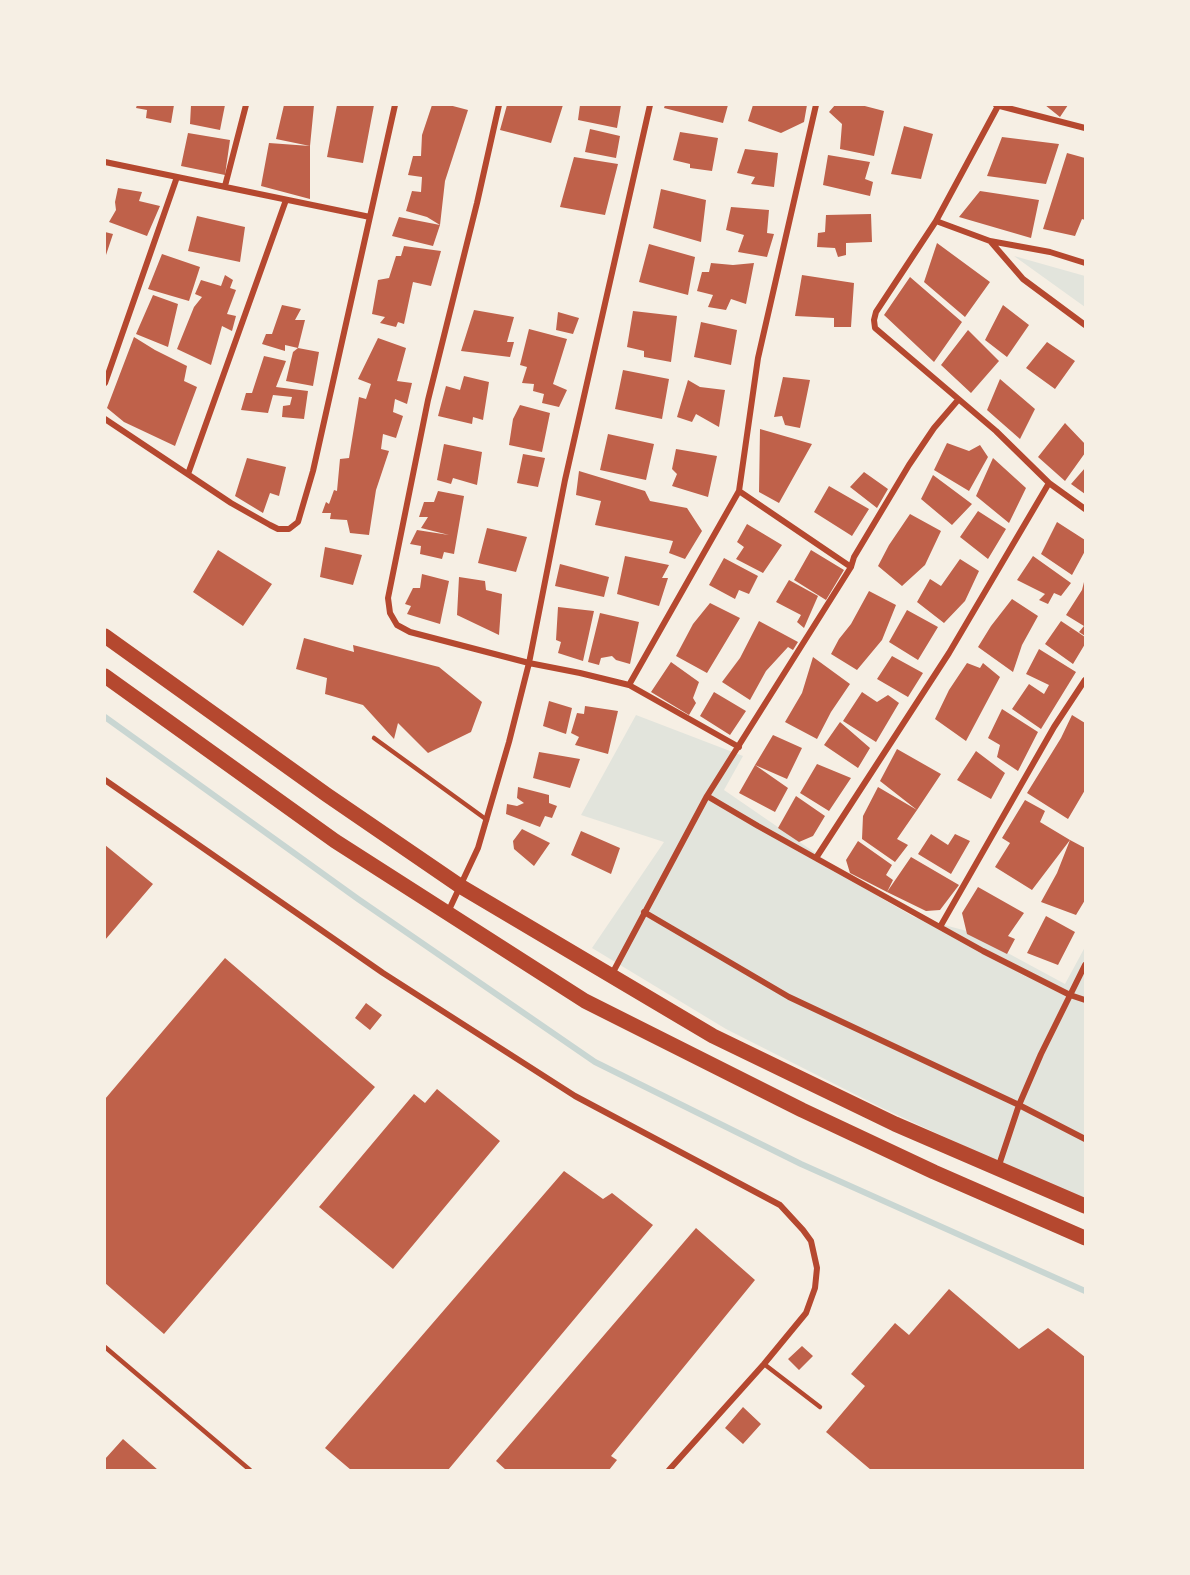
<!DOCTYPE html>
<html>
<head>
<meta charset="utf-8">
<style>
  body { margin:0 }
  #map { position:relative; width:1190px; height:1575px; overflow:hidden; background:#f6efe4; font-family:"Exo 2",sans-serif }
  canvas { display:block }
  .frame { position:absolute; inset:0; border:106px solid #f6efe4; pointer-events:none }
</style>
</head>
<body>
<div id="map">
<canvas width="1190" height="1575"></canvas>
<div class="frame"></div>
</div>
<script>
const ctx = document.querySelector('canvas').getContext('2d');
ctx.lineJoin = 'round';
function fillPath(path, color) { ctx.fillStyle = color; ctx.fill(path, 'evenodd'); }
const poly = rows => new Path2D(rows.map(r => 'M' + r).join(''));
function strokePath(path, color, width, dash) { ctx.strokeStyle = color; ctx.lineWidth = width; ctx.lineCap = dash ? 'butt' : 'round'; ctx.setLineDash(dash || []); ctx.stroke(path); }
const green = poly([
  [1014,256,1085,276,1085,307],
  [636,715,743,756,724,790,881,898,914,917,967,931,1065,984,1085,947,1085,1202,880,1107,726,1029,592,948,664,842,581,815]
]);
const stream = poly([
  [105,717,358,899,595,1062,801,1164,1085,1291]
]);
const building = poly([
  [137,105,174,105,171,123,146,118,147,110,136,108],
  [191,105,225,105,220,130,190,124],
  [284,105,314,105,310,146,310,199,261,186,269,143,310,146,276,139],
  [337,105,374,105,363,163,327,157],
  [432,105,449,105,468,110,445,181,440,225,433,246,392,236,399,217,440,225,427,217,406,211,412,191,421,192,422,177,408,175,413,156,421,156,422,135],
  [507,105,563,105,551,143,500,130],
  [580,105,621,105,617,128,578,120],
  [665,105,728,105,723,123,664,108],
  [753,105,807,105,804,122,781,133,748,121],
  [835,105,861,105,884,111,874,156,840,149,842,124,829,112],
  [1045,105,1068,105,1060,117],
  [904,126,933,134,921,179,891,174],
  [590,129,620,136,616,158,585,152],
  [680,132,718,138,712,171,690,168,690,164,673,160],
  [188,133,230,140,225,175,181,166],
  [1002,137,1059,144,1046,184,987,176],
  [745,149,778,153,774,187,751,184,755,177,737,173],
  [1067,153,1085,158,1085,220,1082,219,1075,236,1043,229],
  [828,155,870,162,865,179,873,182,870,196,823,185],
  [574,157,618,164,605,215,560,207],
  [118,188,142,192,139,201,160,206,147,236,109,222,116,210,115,202],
  [661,189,706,200,701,242,653,228],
  [980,191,1039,200,1031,238,959,217],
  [731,207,769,210,767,233,774,234,767,257,738,252,744,235,726,230],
  [871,214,872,242,846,243,846,255,838,257,835,248,817,247,818,233,825,232,826,215],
  [197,216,245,227,240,262,188,251],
  [105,232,113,234,105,258],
  [937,243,990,282,965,317,924,282],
  [649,244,695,257,688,295,639,282],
  [404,246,441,251,431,286,413,282,404,324,398,322,396,327,380,323,385,317,372,314,378,280,389,278,396,256,401,256],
  [162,254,200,267,189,301,148,289],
  [711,263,733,265,754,263,746,304,731,299,726,310,708,307,713,295,697,291,702,272,709,272],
  [225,275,233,280,230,288,236,290,227,314,236,316,232,331,222,326,211,365,177,349,194,307,202,297,195,294,201,280,221,286],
  [802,275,854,283,851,327,834,327,834,318,795,316],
  [910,277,962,322,934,362,884,315],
  [153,295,178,304,168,347,136,334],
  [282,305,301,309,295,320,305,320,298,348,319,352,313,386,286,381,293,352,298,348,285,345,285,351,262,344,266,334,272,334],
  [1003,305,1029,325,1007,357,985,340],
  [474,310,514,317,507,342,514,342,510,357,461,351],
  [633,311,677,316,671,362,644,357,644,351,627,347],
  [558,312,579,318,573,334,556,330],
  [701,322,737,330,731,365,694,357],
  [529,329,567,339,553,384,567,390,559,407,542,403,544,394,533,391,534,384,522,383,527,367,520,365],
  [968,330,999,361,971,393,941,365],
  [134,337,155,350,187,366,184,381,197,387,175,446,124,422,107,408],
  [378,338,406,348,397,381,412,383,407,404,395,399,393,412,403,416,396,438,383,434,381,449,389,451,376,490,369,535,350,533,347,520,330,519,331,513,322,513,326,502,329,504,334,490,337,491,340,459,349,458,359,397,366,399,371,384,358,379],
  [1047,342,1075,361,1055,389,1026,368],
  [264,356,286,361,276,387,308,391,304,419,282,417,283,406,290,405,292,397,273,395,268,413,241,410,246,393,252,393],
  [623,370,669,379,662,419,615,409],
  [464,376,489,382,483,420,473,417,472,424,438,416,446,386,460,390],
  [783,377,810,380,800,428,785,425,782,416,774,417],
  [1000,379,1035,409,1020,439,987,410],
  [688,380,700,387,725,390,719,427,696,414,692,422,677,417],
  [520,405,550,413,542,452,509,445,513,419],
  [1065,423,1085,444,1085,453,1065,481,1038,457],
  [760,429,812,444,779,503,759,492],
  [608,434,654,444,646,480,600,470],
  [947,443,969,451,980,445,988,457,969,491,934,470],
  [444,444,482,452,477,485,453,478,451,484,437,480],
  [676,449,717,456,708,497,672,486,677,474,672,469],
  [523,454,545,458,538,487,517,483],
  [247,458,286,467,279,496,270,493,263,513,235,496],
  [993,458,1026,488,1009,523,976,496],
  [1085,468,1085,494,1071,484],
  [579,471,645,491,650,501,687,508,702,531,685,559,669,553,673,541,595,525,601,501,576,495],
  [864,472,888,489,877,508,850,487],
  [933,475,972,504,952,525,921,499],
  [829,486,869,509,852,536,814,512],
  [438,491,464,496,454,554,444,552,442,559,420,554,421,546,410,544,417,530,449,535,421,528,428,517,419,517,424,502,434,502],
  [978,511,1006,529,988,559,960,537],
  [910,514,941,531,925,565,902,586,878,566,889,545],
  [1057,522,1085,540,1085,551,1072,575,1041,554],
  [747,524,782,545,763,573,736,559,744,547,737,542],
  [487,528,527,537,516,572,478,563],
  [325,547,362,555,353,585,320,577],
  [218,550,272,584,243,626,193,592],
  [811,550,844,570,826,600,794,580],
  [625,556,669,565,662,578,668,578,659,606,617,594],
  [1033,556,1071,583,1061,596,1054,593,1048,604,1039,600,1045,594,1017,580],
  [724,558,758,576,749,594,739,590,735,599,709,585],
  [960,559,979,571,965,601,944,623,917,602,930,579,941,586],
  [560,564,609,577,604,597,555,586],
  [422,574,449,581,440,624,407,614,411,606,405,604,413,588,420,588],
  [459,577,485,581,486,590,502,594,499,635,457,615],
  [789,580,818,596,804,628,797,622,801,615,776,602],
  [1084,582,1085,582,1085,636,1079,632,1084,626,1066,615,1082,590],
  [869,591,896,605,882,640,857,670,831,654,839,639,851,624],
  [1012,599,1038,616,1022,645,1013,672,978,647,991,626],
  [710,603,740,618,707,673,676,656,693,624],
  [558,607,594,611,583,661,558,653,561,642,556,640],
  [907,610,938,627,918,660,889,642],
  [600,613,639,622,630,664,616,660,612,656,601,658,599,665,588,662],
  [759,621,798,642,793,650,788,647,766,671,750,700,722,682,740,658],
  [1061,621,1085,637,1085,644,1073,664,1045,644],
  [304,638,354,652,353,645,439,667,482,702,471,732,428,753,398,723,394,739,363,705,325,694,327,678,296,669],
  [1039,649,1076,672,1041,729,1012,709,1029,684,1044,694,1049,685,1026,674],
  [892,656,923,673,908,697,877,679],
  [813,657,850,684,831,712,817,739,785,722,802,693],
  [671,662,699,682,693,698,696,703,689,715,651,692],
  [967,663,980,668,983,663,1000,677,966,741,935,719,949,690],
  [714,692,746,711,730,735,700,716],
  [862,692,877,702,888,695,899,703,876,742,843,721],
  [549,701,572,708,566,734,543,726],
  [585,706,618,711,608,754,575,745,579,737,571,733,577,713,584,714],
  [1002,709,1038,732,1018,771,997,757,1000,745,988,738],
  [1072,715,1085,723,1085,790,1068,819,1027,793,1061,738],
  [840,722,870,748,858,768,824,745],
  [773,735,802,748,787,779,755,765],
  [897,749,941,774,917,810,880,781],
  [976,751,1005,773,991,799,957,780],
  [539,752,580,759,570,788,533,778],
  [817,764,851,778,829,811,800,793],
  [755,765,788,788,775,812,739,793],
  [518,787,549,795,549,803,557,806,552,818,545,816,540,827,506,814,507,804,517,806,524,803,517,798],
  [878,787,917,810,897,839,908,845,895,862,862,839,863,816],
  [796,796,825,816,813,836,799,842,778,828],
  [1025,800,1045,811,1040,822,1070,840,1032,890,995,867,1010,843,1002,838],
  [522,829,550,843,534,866,514,849,513,841],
  [581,831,620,848,611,874,571,855],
  [931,834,948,845,955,834,970,841,951,874,918,854],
  [1070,840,1085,848,1085,900,1076,915,1041,902,1057,873],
  [858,841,892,865,886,875,893,880,887,892,911,857,959,885,940,910,926,911,887,892,850,873,846,860],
  [105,845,153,884,105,940],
  [978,887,1024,913,1008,936,1015,939,1007,954,967,934,962,913],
  [1046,916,1075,932,1058,965,1027,953],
  [225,958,375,1087,164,1334,105,1283,105,1099],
  [366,1003,382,1015,370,1030,355,1018],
  [437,1089,500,1141,393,1269,319,1207,414,1094,425,1103],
  [564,1171,603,1199,612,1193,653,1225,448,1470,351,1470,325,1448],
  [696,1228,755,1280,611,1456,617,1460,609,1470,506,1470,496,1461],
  [949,1289,1019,1349,1048,1328,1085,1357,1085,1470,871,1470,826,1432,865,1386,851,1374,895,1323,909,1335],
  [802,1346,813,1356,799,1370,788,1359],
  [743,1407,761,1424,743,1444,725,1428],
  [123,1439,158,1470,105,1470,105,1459]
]);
const service = poly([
  [374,738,487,820],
  [105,1347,250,1470],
  [764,1364,820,1407]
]);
const minor = poly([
  [499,105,477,203,428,400,388,598,390,613,397,625,410,632,529,663,580,673,629,685,739,747],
  [996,105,1085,128],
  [998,106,936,221,876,312,874,320,875,328,996,431,1049,483,1085,509],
  [105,162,370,217],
  [225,186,246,105],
  [936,221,990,241,1050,252,1085,263],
  [991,242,1023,279,1085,325],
  [105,383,177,177],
  [105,419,231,503,270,525,278,529,289,529,298,522,313,471,395,105],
  [188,474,286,200],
  [739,491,851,567],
  [629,685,739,491,758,358,816,105],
  [105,780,383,973,575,1096,780,1205,803,1230,811,1241,817,1268,815,1288,806,1313,764,1364,669,1470],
  [707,796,758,826,983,951,1070,995,1085,1000],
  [816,858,949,653,1049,483],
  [448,912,478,848,509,742,529,663,565,480,650,105],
  [644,912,789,997,1019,1105,1085,1139],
  [940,927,1054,727,1085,680],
  [612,974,707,796,851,567,854,557,909,465,934,428,958,400],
  [998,1168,1019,1105,1041,1054,1085,965]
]);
const primary = poly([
  [105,636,327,795,460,886,713,1036,895,1124,1085,1206],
  [105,676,335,841,585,1001,802,1110,934,1172,1085,1238]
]);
fillPath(green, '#e2e4dc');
strokePath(stream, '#c9d6d2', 6);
fillPath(building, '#bf614a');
strokePath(service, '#b5482f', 4.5);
strokePath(minor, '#b5482f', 6);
strokePath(primary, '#b5482f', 15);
</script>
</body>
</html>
